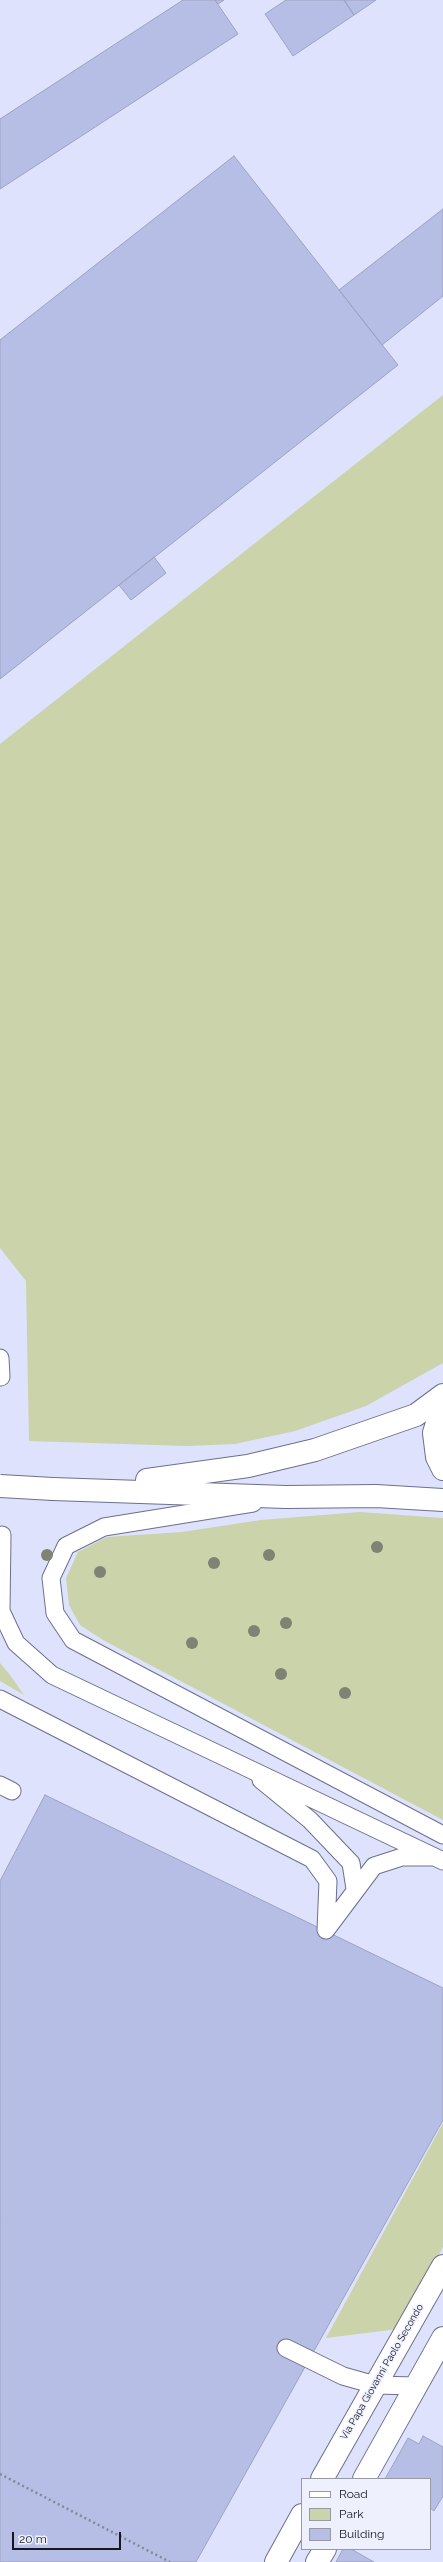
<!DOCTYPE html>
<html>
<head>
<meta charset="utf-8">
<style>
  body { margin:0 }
  #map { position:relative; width:443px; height:2562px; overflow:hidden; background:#dee2fc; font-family:Raleway,sans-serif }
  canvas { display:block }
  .legend { position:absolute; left:301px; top:2478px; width:130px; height:72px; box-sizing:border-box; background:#eef0fd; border:1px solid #9799a5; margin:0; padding:5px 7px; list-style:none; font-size:12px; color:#141620 }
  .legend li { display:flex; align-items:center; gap:8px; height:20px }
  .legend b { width:20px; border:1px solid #9799a5 }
  .scale { position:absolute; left:12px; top:2532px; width:109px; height:18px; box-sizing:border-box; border:2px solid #141620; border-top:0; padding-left:5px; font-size:12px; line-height:14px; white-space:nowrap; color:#141620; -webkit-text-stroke:3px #eef0fd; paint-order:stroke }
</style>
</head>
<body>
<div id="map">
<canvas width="443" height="2562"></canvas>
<ul class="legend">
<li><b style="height:5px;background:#fff"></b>Road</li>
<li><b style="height:11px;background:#cbd3aa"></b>Park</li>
<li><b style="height:11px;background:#b7bee6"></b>Building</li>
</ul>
<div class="scale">20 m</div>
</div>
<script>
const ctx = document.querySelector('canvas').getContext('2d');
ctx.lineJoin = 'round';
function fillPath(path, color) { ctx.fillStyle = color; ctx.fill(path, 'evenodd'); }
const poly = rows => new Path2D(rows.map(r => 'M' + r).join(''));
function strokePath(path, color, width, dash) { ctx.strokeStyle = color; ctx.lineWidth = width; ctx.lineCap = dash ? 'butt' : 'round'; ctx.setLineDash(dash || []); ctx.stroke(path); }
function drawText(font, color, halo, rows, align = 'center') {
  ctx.font = font + ' Raleway,sans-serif'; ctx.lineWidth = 3; ctx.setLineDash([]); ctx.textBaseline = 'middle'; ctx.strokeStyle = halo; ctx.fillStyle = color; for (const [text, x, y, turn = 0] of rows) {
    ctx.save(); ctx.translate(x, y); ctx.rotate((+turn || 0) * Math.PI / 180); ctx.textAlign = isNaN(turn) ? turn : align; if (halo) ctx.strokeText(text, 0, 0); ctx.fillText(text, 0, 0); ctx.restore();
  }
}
const green = poly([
  [443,395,443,1363,366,1406,295,1431,235,1444,187,1446,29,1441,26,1281,0,1248,0,744],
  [360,1512,443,1518,443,1820,103,1640,80,1625,69,1605,66,1578,78,1552,107,1537,182,1532,261,1520],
  [0,1663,10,1675,24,1695,0,1681],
  [443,2123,443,2247,398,2329,326,2338]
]);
const building = poly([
  [183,0,215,0,238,34,0,189,0,119,183,0],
  [215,0,224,0,218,4,215,0],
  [286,0,344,0,354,15,293,56,265,14,286,0],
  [344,0,376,0,354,15,344,0],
  [234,156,398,365,0,679,0,340,234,156],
  [443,209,443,296,382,345,339,290,443,209],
  [154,557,166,573,131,600,119,585,154,557],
  [45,1795,443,1988,443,2120,196,2562,0,2562,0,1881,45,1795],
  [423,2436,443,2447,443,2496,434,2511,430,2508,430,2479,385,2479,408,2438,419,2444,423,2436],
  [343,2549,351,2549,374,2562,336,2562,343,2549]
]);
const path = poly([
  [0,2474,170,2562]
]);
const lane = poly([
  [0,1358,1,1377],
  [253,1503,104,1527,66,1546,51,1578,55,1613,73,1640,443,1835],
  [2,1535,1,1611,16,1643,52,1675,443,1861],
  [0,1699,312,1859,328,1881,326,1930],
  [261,1780,310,1820,351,1863,355,1889],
  [0,1785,12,1791],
  [326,1930,374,1866,402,1857,433,1857],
  [286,2348,343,2376,375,2385,416,2386]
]);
const street = poly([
  [443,1403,434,1433,437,1457,443,1469],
  [147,1480,248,1466,315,1450,416,1415,443,1395],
  [53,1489,286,1497,376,1496,443,1500],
  [322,2479,443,2266],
  [364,2479,443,2338],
  [276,2562,302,2515],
  [317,2562,325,2549]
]);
const streetBridge = poly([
  [0,1486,53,1489]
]);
const trees = [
  [377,1547],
  [47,1555],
  [269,1555],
  [214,1563],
  [100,1572],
  [286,1623],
  [254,1631],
  [192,1643],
  [281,1674],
  [345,1693]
];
const streetNames = [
  ["Via Papa Giovanni Paolo Secondo",382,2372,-60]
];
fillPath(green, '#cbd3aa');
fillPath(building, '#b7bee6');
strokePath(building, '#9da2c0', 1);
strokePath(lane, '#6c708c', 19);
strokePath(street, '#6c708c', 24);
strokePath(path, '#84879a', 2.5, [2, 3]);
strokePath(lane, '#fff', 17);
strokePath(street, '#fff', 22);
strokePath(streetBridge, '#6c708c', 24, []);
strokePath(streetBridge, '#fff', 22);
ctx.fillStyle = '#7e8373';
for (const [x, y] of trees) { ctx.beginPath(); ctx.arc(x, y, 6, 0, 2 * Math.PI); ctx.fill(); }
drawText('10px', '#141620', '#eef0fd', streetNames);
</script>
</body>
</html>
